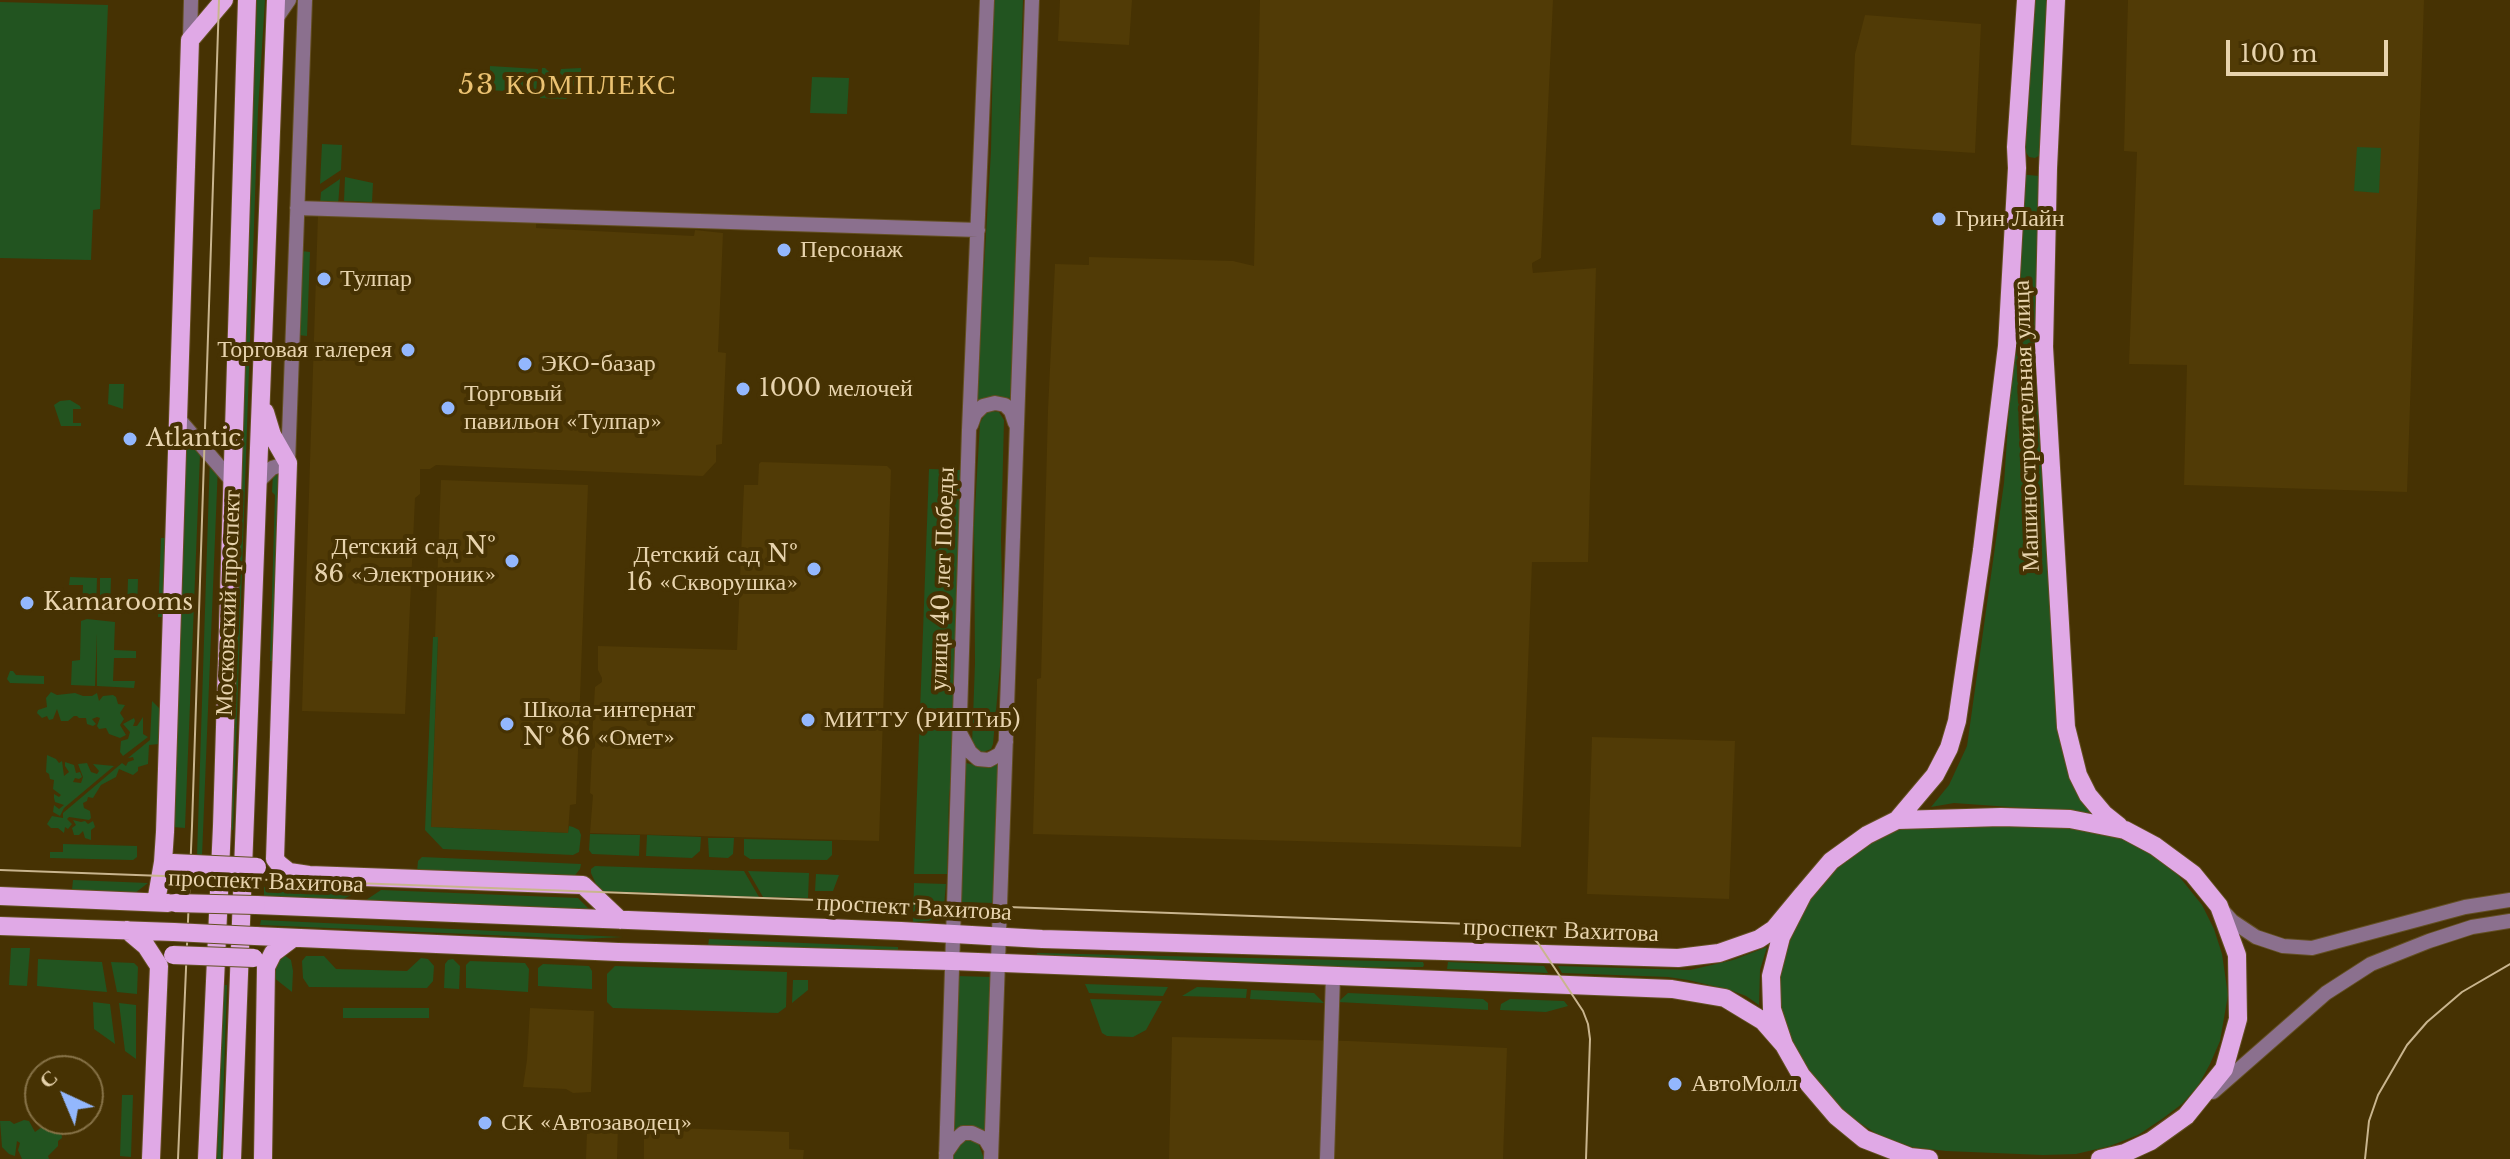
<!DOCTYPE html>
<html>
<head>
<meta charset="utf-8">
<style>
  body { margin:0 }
  #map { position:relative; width:2510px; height:1159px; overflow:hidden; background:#463203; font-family:"Libre Baskerville",serif }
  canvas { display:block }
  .north { position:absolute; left:24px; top:1055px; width:80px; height:80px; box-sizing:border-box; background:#463203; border:2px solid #867247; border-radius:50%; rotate:316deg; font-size:22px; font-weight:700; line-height:32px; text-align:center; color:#e7d3ad }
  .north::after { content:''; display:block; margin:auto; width:28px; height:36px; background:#93b7fd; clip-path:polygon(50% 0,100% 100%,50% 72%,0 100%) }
  .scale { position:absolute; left:2226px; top:40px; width:162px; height:36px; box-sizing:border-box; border:4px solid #e7d3ad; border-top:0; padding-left:10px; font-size:24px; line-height:28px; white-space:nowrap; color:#e7d3ad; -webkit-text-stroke:6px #463203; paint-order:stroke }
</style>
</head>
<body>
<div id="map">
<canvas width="2510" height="1159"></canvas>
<div class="north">С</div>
<div class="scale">100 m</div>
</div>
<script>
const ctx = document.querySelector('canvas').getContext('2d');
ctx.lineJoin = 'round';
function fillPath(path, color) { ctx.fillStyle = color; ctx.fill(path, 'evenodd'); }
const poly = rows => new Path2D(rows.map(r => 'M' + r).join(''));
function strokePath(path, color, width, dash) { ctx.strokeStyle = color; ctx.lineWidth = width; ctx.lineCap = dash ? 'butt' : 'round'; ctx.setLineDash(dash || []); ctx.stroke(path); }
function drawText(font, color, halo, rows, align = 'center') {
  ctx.font = font + ' "Libre Baskerville",serif'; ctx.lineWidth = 8; ctx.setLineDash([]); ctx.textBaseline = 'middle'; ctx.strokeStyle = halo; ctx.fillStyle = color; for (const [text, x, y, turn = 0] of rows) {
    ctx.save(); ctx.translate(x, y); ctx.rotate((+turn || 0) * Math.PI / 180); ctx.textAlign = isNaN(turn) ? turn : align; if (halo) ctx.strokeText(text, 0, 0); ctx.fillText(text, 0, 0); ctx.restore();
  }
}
const built = poly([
  [1060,0,1132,0,1129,45,1058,41],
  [1260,0,1553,0,1541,258,1532,263,1532,266,1533,273,1596,268,1588,562,1532,562,1521,847,1033,834,1037,685,1037,679,1041,678,1048,410,1055,264,1089,265,1089,257,1233,261,1254,266],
  [2128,0,2424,0,2407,492,2184,485,2187,365,2129,364,2137,152,2124,151],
  [1865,15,1981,24,1975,153,1851,145,1855,54],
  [318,214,536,223,536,228,694,236,695,230,723,233,718,352,726,353,722,444,716,445,716,462,703,476,436,465,430,469,420,469,420,494,415,498,405,714,302,711],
  [761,462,887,466,891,470,879,841,590,833,593,795,590,793,592,750,595,747,595,741,592,737,595,687,602,682,602,678,598,670,598,646,737,650,744,485,758,485,759,464],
  [441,480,588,485,576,804,570,805,568,833,431,827,438,638,435,637],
  [1592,737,1735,741,1729,899,1587,894],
  [530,1008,594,1011,591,1092,573,1093,566,1089,523,1087,527,1060],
  [1172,1037,1349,1041,1507,1048,1503,1159,1169,1159],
  [591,1126,618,1127,617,1159,586,1159,587,1131],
  [644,1127,789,1132,789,1149,804,1150,803,1159,644,1159]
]);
const green = poly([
  [257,0,265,0,258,110,233,830,229,829],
  [994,0,1023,0,1011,398,987,397,976,401,991,151],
  [2030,0,2047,0,2042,154,2035,158,2029,157,2025,151],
  [0,2,108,5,100,209,93,210,91,260,0,258],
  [490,66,538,69,536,93,489,90],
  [542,68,545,68,571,94,566,99,540,98],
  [581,68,580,92,560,73,561,69],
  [812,77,849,78,847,114,810,113],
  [322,144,342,145,341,170,320,184],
  [2357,147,2381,148,2379,193,2354,191],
  [2018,174,2039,176,2037,346,2057,697,2093,813,1954,803,1931,807,1949,785,1967,746,2004,483,2014,337],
  [345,177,373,183,372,202,344,201],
  [340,179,338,206,320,205,321,192],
  [301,251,310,252,307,336,298,335],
  [109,384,124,384,123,409,108,404],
  [70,400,80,406,81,409,73,409,73,423,81,423,81,426,61,426,54,405,60,401],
  [993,411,999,412,1004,420,1001,539,1003,633,993,744,991,749,981,753,972,745,975,663,974,525,980,423,986,412],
  [181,429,200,454,185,828,173,827],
  [210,456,218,465,202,856,197,856],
  [929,469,961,470,963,472,957,741,949,795,947,874,914,874],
  [280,472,279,661,270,661,275,495,272,492,273,474],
  [161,538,168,538,165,617,158,617],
  [70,577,97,578,96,611,82,611,83,585,69,585],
  [100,578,111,578,110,611,100,611],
  [128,579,138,579,137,613,127,612],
  [87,619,115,622,114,650,136,651,136,658,114,658,113,681,135,681,134,688,97,686,97,633,95,686,71,685,72,661,80,660,81,621],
  [433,637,438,637,431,827,568,833,569,826,573,827,579,830,581,835,579,852,573,855,443,849,425,830],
  [10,671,13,671,16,675,44,676,44,684,10,683,7,679],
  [51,692,57,695,75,693,83,696,92,696,97,693,99,701,103,696,113,695,116,697,118,704,125,705,120,713,124,719,120,725,126,735,120,738,109,734,106,728,99,729,97,726,100,718,97,717,92,719,96,724,93,726,87,724,86,718,79,718,77,716,74,716,68,721,61,721,57,709,53,719,49,720,47,716,42,718,37,713,38,710,47,707,46,698],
  [152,701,160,709,159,744,149,745,148,764,138,767,138,771,133,775,119,769,116,777,101,785,93,798,88,797,87,801,83,803,84,808,90,811,91,818,89,820,69,817,67,819,72,824,68,829,65,827,64,833,58,828,51,828,47,824,52,816,63,818,63,813,122,763,126,766,128,762,134,760,133,757,128,758,150,740],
  [143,717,143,734,148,737,123,756,120,752,121,741,128,739,130,732,123,724,134,718,135,721,133,726,137,726],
  [47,755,56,759,59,763,62,761,64,776,69,772,65,766,65,762,74,765,76,773,80,772,82,777,79,779,75,778,73,782,81,783,83,777,78,764,87,763,91,772,97,774,99,771,93,764,114,766,64,808,60,816,53,812,54,805,59,809,64,805,55,802,54,798,54,794,59,797,61,795,53,789,54,780,50,779,49,774,46,772],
  [966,763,989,768,999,763,994,903,961,902],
  [73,820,81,822,85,821,88,824,93,821,95,827,91,830,91,840,85,838,83,831,79,835,74,835,72,828,76,825],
  [2037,824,2097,830,2121,837,2170,865,2202,905,2214,929,2222,954,2228,995,2220,1041,2210,1064,2198,1086,2182,1104,2162,1119,2138,1135,2110,1146,2076,1154,2043,1155,1946,1151,1912,1147,1880,1136,1840,1110,1811,1079,1784,1029,1778,994,1781,970,1800,909,1831,870,1856,851,1881,837,1904,828],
  [590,834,640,835,639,856,592,854,589,850],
  [647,835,701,837,700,851,692,858,646,856],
  [708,838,734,838,733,854,728,858,709,857],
  [744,839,832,841,832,855,827,860,750,859,744,855],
  [63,844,137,846,137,857,133,860,50,858,50,852,63,852],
  [422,857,581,864,580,869,572,879,417,872,418,861],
  [595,866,744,871,759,897,599,891,591,873,591,869],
  [748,871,809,873,808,898,763,897],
  [816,874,839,875,833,891,815,891],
  [73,880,148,883,135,893,72,890],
  [914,883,946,884,944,906,939,915,929,921,913,922],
  [264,887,362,890,341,900,264,898],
  [381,890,578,898,591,911,363,902],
  [261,920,623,937,582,939,260,925],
  [709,939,898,947,898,954,708,946],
  [1767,947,1760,970,1759,1005,1746,996,1730,990,1688,980,1668,977,1562,973,1558,966,1690,970,1733,960],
  [11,948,30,948,27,986,9,985],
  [1037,953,1423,962,1424,965,1423,967,1330,968,1037,960],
  [284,955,291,960,293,971,292,992,273,977,275,959],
  [306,956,324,956,336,969,407,971,421,958,428,959,434,966,433,981,427,988,309,987,303,978,302,961],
  [38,959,102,962,107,992,37,986],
  [453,959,460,966,459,989,444,988,445,964,448,960],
  [470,961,525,963,529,969,528,992,466,988,466,965],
  [111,962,134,963,138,967,137,994,117,992],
  [1448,962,1544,966,1548,973,1447,969],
  [543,964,589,966,592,971,592,989,538,986,538,968],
  [615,966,787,972,786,1007,778,1013,613,1008,607,1002,607,974],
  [957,976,992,977,985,1132,967,1126,953,1132],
  [793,980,808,980,808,990,792,1003],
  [1085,984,1168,987,1163,996,1089,993],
  [223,985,227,985,221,1159,217,1159],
  [1197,987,1247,989,1246,998,1182,996],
  [1251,990,1314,993,1324,1003,1250,999],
  [1348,993,1483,999,1488,1003,1488,1010,1338,1002],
  [1090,999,1162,1001,1146,1030,1133,1037,1107,1036,1102,1033],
  [1510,999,1564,1001,1568,1006,1546,1012,1500,1010,1501,1004],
  [93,1002,110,1004,115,1044,94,1029],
  [119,1003,136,1005,136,1059,125,1051],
  [343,1008,429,1008,429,1018,343,1018],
  [122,1095,133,1095,131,1157,120,1156],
  [24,1120,29,1121,35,1132,46,1124,51,1128,60,1124,62,1138,58,1141,58,1146,48,1156,49,1159,22,1159,18,1150,20,1143,17,1141,15,1156,9,1154,2,1147,0,1121,10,1121,14,1124],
  [968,1139,978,1142,984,1159,951,1159,959,1143]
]);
const minor = poly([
  [276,19,289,0],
  [190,40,191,0],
  [297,208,978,230],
  [178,418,231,480],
  [971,425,975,414,983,406,995,403,1005,405,1011,411,1015,423],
  [257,483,272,468,288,463,305,0],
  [961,735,970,752,978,759,989,760,1000,754,1006,742],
  [2223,911,2232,921,2256,937,2283,946,2312,948,2465,907,2510,900],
  [2213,1092,2326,993,2371,964,2429,941,2472,927,2510,921],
  [946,1153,955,1140,963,1133,972,1133,985,1139,991,1149],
  [946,1159,969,430,987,0],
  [991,1159,1032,0],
  [1327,1159,1333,976]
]);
const major = poly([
  [2056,0,2048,168,2044,347,2066,727,2078,775,2088,795,2104,814,2119,826],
  [265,412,272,435,288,463,275,859,279,864,289,872,309,875,583,885,620,920],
  [1897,820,1935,775,1949,748,1957,721,1982,550,2007,346,2017,168,2016,147,2026,0],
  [0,896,168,903],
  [156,902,163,862,165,832,190,40,224,0],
  [256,905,901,931,1042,939,1678,958,1719,953,1759,939,1774,929,1803,894],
  [0,926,174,932],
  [127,930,146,946,159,966,151,1159],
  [255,936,618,952,952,961,1672,989,1725,998,1763,1021,1784,1045],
  [207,1159,222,826,247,0],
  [232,1159,276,0],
  [263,1159,266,967,273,953,293,938],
  [1929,1159,1910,1157,1864,1139,1836,1116,1801,1075,1784,1045,1772,1009,1771,976,1781,937,1803,894,1831,861,1867,835,1897,820,2001,817,2070,819,2125,830,2155,846,2193,874,2219,906,2237,955,2238,1019,2224,1069,2186,1116,2151,1141,2125,1153,2100,1159]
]);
const tram = poly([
  [0,870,1498,925,1518,928,1530,935,1538,943,1583,1011,1588,1024,1590,1039,1586,1159],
  [178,1159,192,826,219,0],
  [2365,1159,2369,1121,2378,1095,2407,1045,2427,1022,2462,992,2510,964]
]);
const majorBridge = poly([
  [173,863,257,867],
  [175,903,256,905],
  [174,932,255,936],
  [173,955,254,958]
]);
const markers = [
  [1939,219,8,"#93b7fd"],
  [784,250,8,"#93b7fd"],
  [324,279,8,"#93b7fd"],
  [408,350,8,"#93b7fd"],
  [525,364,8,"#93b7fd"],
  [743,389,8,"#93b7fd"],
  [448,408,8,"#93b7fd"],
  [130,439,8,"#93b7fd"],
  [512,561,8,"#93b7fd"],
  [814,569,8,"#93b7fd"],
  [27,603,8,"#93b7fd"],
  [808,720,8,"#93b7fd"],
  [507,724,8,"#93b7fd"],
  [1675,1084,8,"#93b7fd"],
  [485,1123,8,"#93b7fd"]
];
const poiNames = [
  ["Грин Лайн",1955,219],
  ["Персонаж",800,250],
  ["Тулпар",340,279],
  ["Торговая галерея",392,350,"right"],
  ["ЭКО-базар",541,364],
  ["1000 мелочей",759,389],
  ["Торговый",464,394],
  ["павильон «Тулпар»",464,422],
  ["Atlantic",146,439],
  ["Детский сад №",496,547,"right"],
  ["86 «Электроник»",496,575,"right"],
  ["Детский сад №",798,555,"right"],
  ["16 «Скворушка»",798,583,"right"],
  ["Kamarooms",43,603],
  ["Школа-интернат",523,710],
  ["№ 86 «Омет»",523,738],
  ["МИТТУ (РИПТиБ)",824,720],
  ["АвтоМолл",1691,1084],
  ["СК «Автозаводец»",501,1123]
];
const streetNames = [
  ["Машиностроительная улица",2027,426,-92],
  ["улица 40 лет Победы",943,579,-88],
  ["Московский проспект",229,603,-88],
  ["проспект Вахитова",266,882,2],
  ["проспект Вахитова",914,908,3],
  ["проспект Вахитова",1561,931,2]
];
const quarterNames = [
  ["53 КОМПЛЕКС",568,86]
];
fillPath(built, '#513b06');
fillPath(green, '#225420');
strokePath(minor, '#634f22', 16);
strokePath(major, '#634f22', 20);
strokePath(minor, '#8b708e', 14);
strokePath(major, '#e0a9e6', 18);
strokePath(tram, '#c9b58e', 2);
strokePath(majorBridge, '#634f22', 20, []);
strokePath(majorBridge, '#e0a9e6', 18);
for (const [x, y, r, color] of markers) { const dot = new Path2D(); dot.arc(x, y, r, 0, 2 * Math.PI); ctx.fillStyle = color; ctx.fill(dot); strokePath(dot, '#463203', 3); }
drawText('24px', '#e7d3ad', '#463203', poiNames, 'left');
drawText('24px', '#e7d3ad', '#463203', streetNames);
ctx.letterSpacing = '2px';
drawText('28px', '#ebc272', '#463203', quarterNames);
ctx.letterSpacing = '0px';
</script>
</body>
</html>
